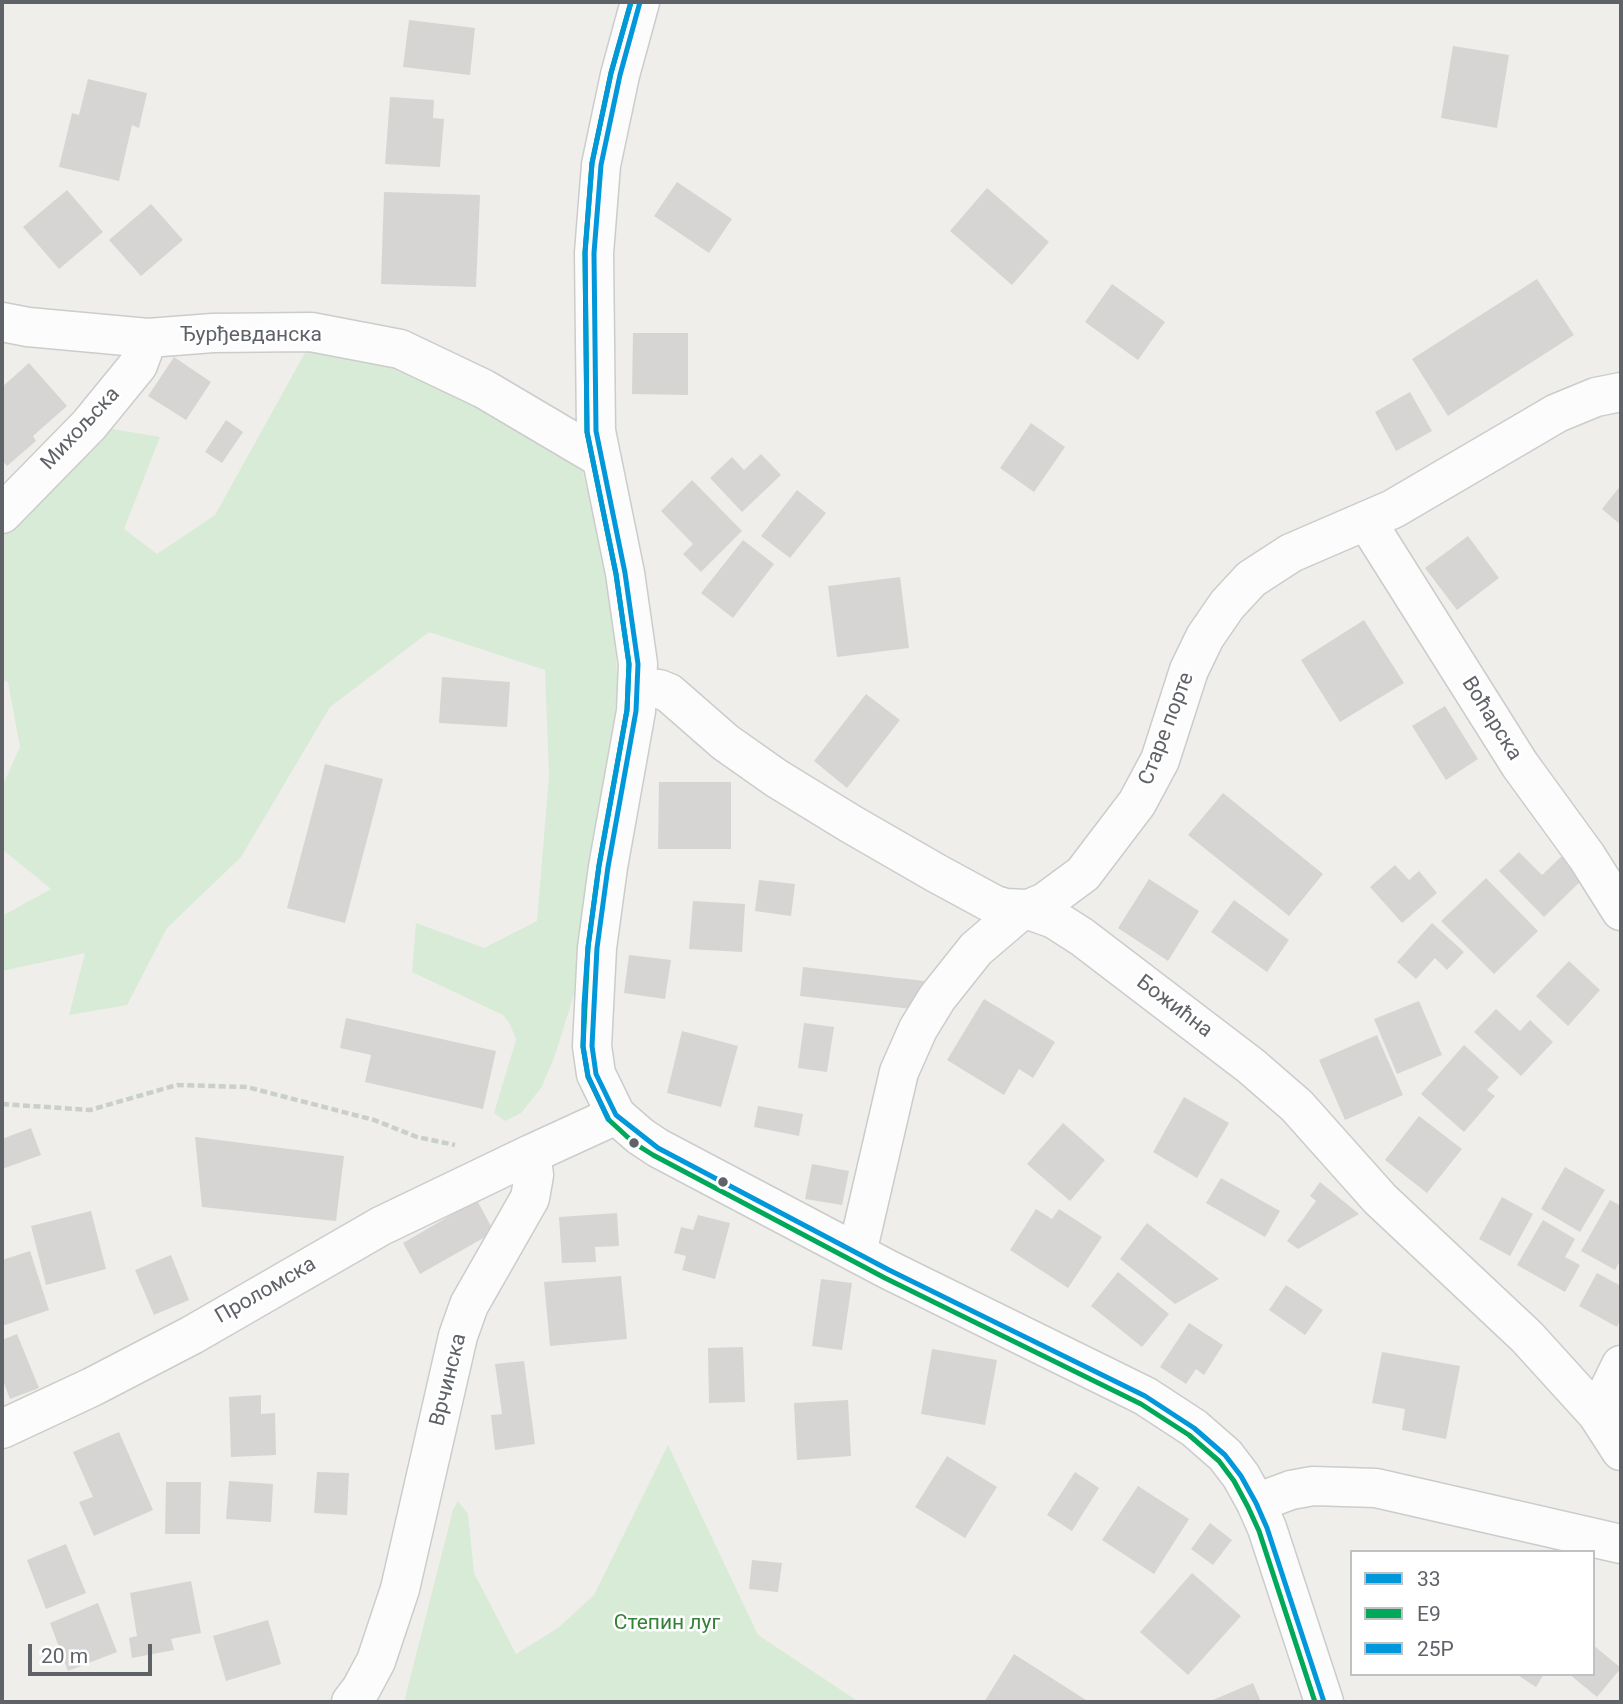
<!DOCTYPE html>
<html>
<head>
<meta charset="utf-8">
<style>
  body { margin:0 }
  #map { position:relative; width:1623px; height:1704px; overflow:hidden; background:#efeeea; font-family:Roboto,sans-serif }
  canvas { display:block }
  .frame { position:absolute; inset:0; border:4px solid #5f6368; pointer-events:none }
  .legend { position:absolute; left:1350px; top:1550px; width:245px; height:126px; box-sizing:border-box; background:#fff; border:2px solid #bfc1c3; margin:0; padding:9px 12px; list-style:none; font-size:21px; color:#5f6368 }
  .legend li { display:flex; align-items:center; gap:14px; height:35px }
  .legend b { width:35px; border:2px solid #bfc1c3 }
  .scale { position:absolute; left:28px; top:1644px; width:124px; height:32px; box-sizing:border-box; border:4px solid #5f6368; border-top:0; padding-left:9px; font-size:21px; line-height:24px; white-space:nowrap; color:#5f6368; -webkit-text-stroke:5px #fff; paint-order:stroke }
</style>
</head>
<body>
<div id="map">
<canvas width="1623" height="1704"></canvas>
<div class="frame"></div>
<ul class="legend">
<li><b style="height:9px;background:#0098da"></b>33</li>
<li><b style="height:9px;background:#00a859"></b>E9</li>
<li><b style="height:9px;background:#0098da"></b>25P</li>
</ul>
<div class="scale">20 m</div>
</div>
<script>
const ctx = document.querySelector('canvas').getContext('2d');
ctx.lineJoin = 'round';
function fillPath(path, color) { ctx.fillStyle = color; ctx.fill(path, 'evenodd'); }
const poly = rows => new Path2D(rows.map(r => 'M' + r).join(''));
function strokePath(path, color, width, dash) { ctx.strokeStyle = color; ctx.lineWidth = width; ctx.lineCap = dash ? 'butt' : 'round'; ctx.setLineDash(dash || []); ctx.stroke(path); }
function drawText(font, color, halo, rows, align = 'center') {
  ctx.font = font + ' Roboto,sans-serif'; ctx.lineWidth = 5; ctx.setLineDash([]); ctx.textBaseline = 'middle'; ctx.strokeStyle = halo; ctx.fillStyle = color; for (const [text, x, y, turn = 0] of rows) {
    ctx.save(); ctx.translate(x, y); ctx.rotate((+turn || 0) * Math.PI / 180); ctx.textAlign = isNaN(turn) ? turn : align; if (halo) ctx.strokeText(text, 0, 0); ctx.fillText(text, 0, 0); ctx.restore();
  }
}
const green = poly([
  [316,333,400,349,579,459,611,576,618,689,579,979,554,1058,541,1088,521,1113,505,1121,494,1113,516,1040,510,1024,503,1015,412,972,416,923,484,948,537,921,549,776,545,670,429,632,330,707,241,857,167,928,127,1005,69,1015,85,953,2,971,2,916,51,889,2,849,2,787,20,747,8,682,2,680,2,514,89,425,160,437,124,529,157,554,215,515],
  [668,1445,758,1635,859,1702,404,1702,453,1510,458,1501,468,1514,474,1573,516,1654,558,1628,594,1595]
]);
const building = poly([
  [409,20,475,28,470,75,403,67],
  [1453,46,1509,55,1497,128,1441,118],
  [88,79,147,93,139,128,132,125,119,181,59,167,72,113,79,115],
  [390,97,434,100,433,118,444,119,440,167,385,164],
  [677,182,732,219,709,253,654,216],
  [987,188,1049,242,1012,285,950,231],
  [67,190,103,232,59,269,23,227],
  [384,192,480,195,476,287,381,284],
  [151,204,183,240,141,276,109,240],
  [1537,279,1574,335,1448,416,1412,359],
  [1112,284,1165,322,1138,360,1085,322],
  [633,333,688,333,688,395,632,394],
  [174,357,211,382,186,420,148,396],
  [29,363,67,406,33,436,36,441,7,466,2,460,2,387],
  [1410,392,1432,431,1396,451,1375,412],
  [226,420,243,432,222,463,205,452],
  [1031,423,1065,447,1034,492,1000,468],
  [761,454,781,475,742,512,710,478,732,457,744,470],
  [692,480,742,531,701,572,683,554,693,544,661,511],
  [1621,485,1621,525,1602,509],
  [797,490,826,513,790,558,761,536],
  [1468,536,1499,578,1457,610,1425,568],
  [743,540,774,564,733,618,701,593],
  [900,577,909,648,837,657,828,586],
  [1364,620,1404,683,1340,722,1301,660],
  [442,677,510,682,507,727,439,723],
  [866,694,900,720,847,788,814,761],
  [1445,706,1478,759,1446,780,1412,726],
  [325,764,383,779,345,923,287,908],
  [659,782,731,782,731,849,658,849],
  [1223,793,1323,874,1289,916,1188,835],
  [1519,852,1542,875,1566,852,1588,874,1544,917,1499,871],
  [1395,865,1409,880,1419,871,1437,893,1402,923,1370,887],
  [1486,878,1538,931,1494,974,1441,921],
  [1149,879,1199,911,1168,961,1118,928],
  [759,880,795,884,791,916,755,911],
  [1234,900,1289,940,1267,972,1211,932],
  [693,901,745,904,742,952,689,949],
  [1432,923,1464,952,1447,970,1435,958,1416,979,1397,962],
  [629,955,671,960,665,999,624,993],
  [1569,961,1600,990,1568,1026,1536,996],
  [803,967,924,981,920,1010,800,996],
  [984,999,1055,1042,1033,1078,1019,1069,1004,1095,947,1060],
  [1419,1001,1442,1055,1397,1074,1374,1019],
  [1496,1009,1520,1031,1530,1020,1553,1042,1521,1076,1474,1032],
  [346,1018,496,1051,483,1109,365,1082,371,1055,340,1048],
  [804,1023,834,1027,827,1072,798,1068],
  [682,1031,738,1046,721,1107,667,1093],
  [1377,1035,1403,1095,1345,1120,1319,1060],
  [1464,1045,1499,1077,1487,1090,1495,1096,1464,1132,1421,1094],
  [1184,1097,1229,1123,1197,1178,1153,1152],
  [758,1106,803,1114,799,1136,754,1127],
  [1419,1116,1462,1149,1427,1193,1385,1160],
  [1063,1123,1105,1160,1070,1201,1027,1164],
  [31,1128,41,1155,2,1169,2,1139],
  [195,1137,344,1156,336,1221,202,1207],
  [812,1164,849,1171,842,1205,805,1199],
  [1565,1167,1605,1190,1580,1232,1541,1209],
  [1221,1178,1280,1211,1265,1237,1206,1203],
  [1320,1182,1359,1214,1298,1249,1287,1241,1316,1201,1310,1196],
  [1502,1197,1533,1214,1510,1256,1479,1239],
  [477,1200,494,1232,420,1274,403,1243],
  [1610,1200,1621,1206,1621,1259,1615,1270,1581,1251],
  [1036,1209,1052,1219,1059,1209,1102,1237,1068,1288,1010,1250],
  [91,1211,106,1269,46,1285,31,1226],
  [617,1213,619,1246,595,1247,596,1262,562,1263,559,1217],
  [698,1215,730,1223,715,1279,682,1270,686,1256,674,1253,681,1227,693,1230],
  [1543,1220,1575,1239,1565,1257,1580,1265,1565,1292,1517,1265],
  [1147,1223,1219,1279,1175,1304,1120,1259],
  [30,1251,49,1310,2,1326,2,1260],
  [171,1255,189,1300,154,1315,135,1270],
  [1118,1272,1169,1314,1142,1347,1091,1306],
  [1597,1273,1621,1286,1621,1318,1617,1327,1579,1306],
  [621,1276,627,1339,550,1346,544,1282],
  [821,1279,852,1283,842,1350,812,1346],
  [1286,1285,1323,1310,1305,1335,1269,1310],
  [1189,1323,1223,1345,1204,1375,1196,1369,1186,1384,1160,1367],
  [17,1334,39,1388,10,1399,2,1378,2,1340],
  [743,1347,745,1402,709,1403,708,1348],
  [932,1349,997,1360,985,1425,921,1414],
  [1382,1352,1460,1366,1446,1439,1402,1430,1405,1409,1372,1403],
  [524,1361,535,1444,495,1450,491,1415,502,1414,495,1364],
  [261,1395,261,1414,275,1413,276,1455,231,1457,229,1397],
  [848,1400,851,1456,797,1460,794,1403],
  [119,1432,153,1510,94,1536,79,1502,93,1497,73,1452],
  [947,1456,997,1487,965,1538,915,1507],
  [317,1472,349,1473,347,1515,314,1513],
  [1075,1472,1099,1488,1072,1531,1047,1515],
  [229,1481,273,1484,271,1522,226,1519],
  [166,1482,201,1482,200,1534,165,1534],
  [1138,1486,1189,1519,1154,1574,1102,1540],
  [1210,1523,1232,1540,1213,1565,1191,1549],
  [66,1544,86,1593,46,1609,27,1560],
  [752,1560,782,1563,778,1592,749,1589],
  [1192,1573,1241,1616,1188,1675,1140,1632],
  [191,1581,201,1633,171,1639,174,1650,132,1658,129,1638,137,1636,130,1593],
  [98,1603,117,1652,68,1671,50,1623],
  [268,1620,281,1664,226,1681,213,1636],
  [1593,1645,1621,1668,1597,1697,1569,1674,1593,1674],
  [1014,1654,1089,1702,984,1702],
  [1516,1674,1544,1674,1536,1687],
  [1253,1683,1261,1702,1208,1702]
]);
const path = poly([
  [2,1104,90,1110,177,1085,247,1087,374,1120,417,1137,455,1145]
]);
const minor = poly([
  [2,322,28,327,148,338,213,333,311,332,400,349,484,389,599,457],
  [2,514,89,425,138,365,148,338],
  [1367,522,1520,765,1587,857,1621,911],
  [638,688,659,689,669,693,725,742,776,778,851,824,936,873,995,905,1005,908,1026,909,1054,919,1082,937,1251,1066,1297,1106,1380,1199,1527,1337,1597,1414,1621,1451],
  [857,1253,899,1072,918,1029,937,998,976,949,1017,914,1045,902,1083,874,1137,803,1160,760,1189,670,1205,637,1227,605,1251,579,1291,553,1393,509,1557,413,1596,397,1621,392],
  [1597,1414,1621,1365],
  [2,1429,92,1387,192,1335,381,1226,531,1154],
  [1256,1503,1291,1490,1313,1486,1376,1488,1621,1544],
  [351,1702,361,1689,376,1661,400,1589,458,1336,469,1305,530,1198,534,1175,531,1154,616,1115]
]);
const tertiary = poly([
  [640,2,620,75,601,165,594,253,596,431,625,573,638,664,636,711,608,867,597,948,592,1046,596,1074,616,1115,640,1136,658,1148,889,1270,1145,1396,1194,1428,1225,1455,1241,1476,1256,1503,1267,1528,1324,1702]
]);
const bus1 = poly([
  [640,2,620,75,601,165,594,253,596,431,625,573,638,664,636,711,608,867,597,948,592,1046,596,1074,616,1115,658,1148,889,1270,1145,1396,1194,1428,1225,1455,1241,1476,1256,1503,1267,1528,1324,1702]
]);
const bus2 = poly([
  [631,2,611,73,592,163,585,252,587,432,616,574,629,664,627,710,599,865,588,947,583,1046,588,1077,609,1120,634,1143,653,1155,885,1278,1141,1404,1189,1435,1219,1461,1234,1481,1248,1507,1259,1531,1315,1702]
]);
const bus3 = poly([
  [608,1119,588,1076,583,1047,584,1005,588,947,599,866,627,710,629,664,616,574,587,432,585,253,592,163,611,73,631,2]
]);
const markers = [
  [634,1143,6,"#5f6368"],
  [723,1182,6,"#5f6368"]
];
const streetNames = [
  ["Ђурђевданска",251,336],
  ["Михољска",81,429,-47],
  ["Воћарска",1491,719,58],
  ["Старе порте",1167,729,-69],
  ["Божићна",1174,1007,37],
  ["Проломска",266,1291,-30],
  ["Врчинска",449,1380,-76]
];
const parkNames = [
  ["Степин луг",667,1624]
];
fillPath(green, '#d8ebd6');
fillPath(building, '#d6d5d3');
strokePath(minor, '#cbcccc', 41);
strokePath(tertiary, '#cbcccc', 41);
strokePath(path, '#cacfcc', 4.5, [7, 3.5]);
strokePath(minor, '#fdfcfc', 38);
strokePath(tertiary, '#fdfcfc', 38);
strokePath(bus1, '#0098da', 5);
strokePath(bus2, '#00a859', 5);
strokePath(bus3, '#0098da', 5);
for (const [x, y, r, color] of markers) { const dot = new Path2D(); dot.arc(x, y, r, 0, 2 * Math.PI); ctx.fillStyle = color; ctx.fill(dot); strokePath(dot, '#fff', 2.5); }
drawText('21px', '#5f6368', '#fff', streetNames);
drawText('21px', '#348238', '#fff', parkNames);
</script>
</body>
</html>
